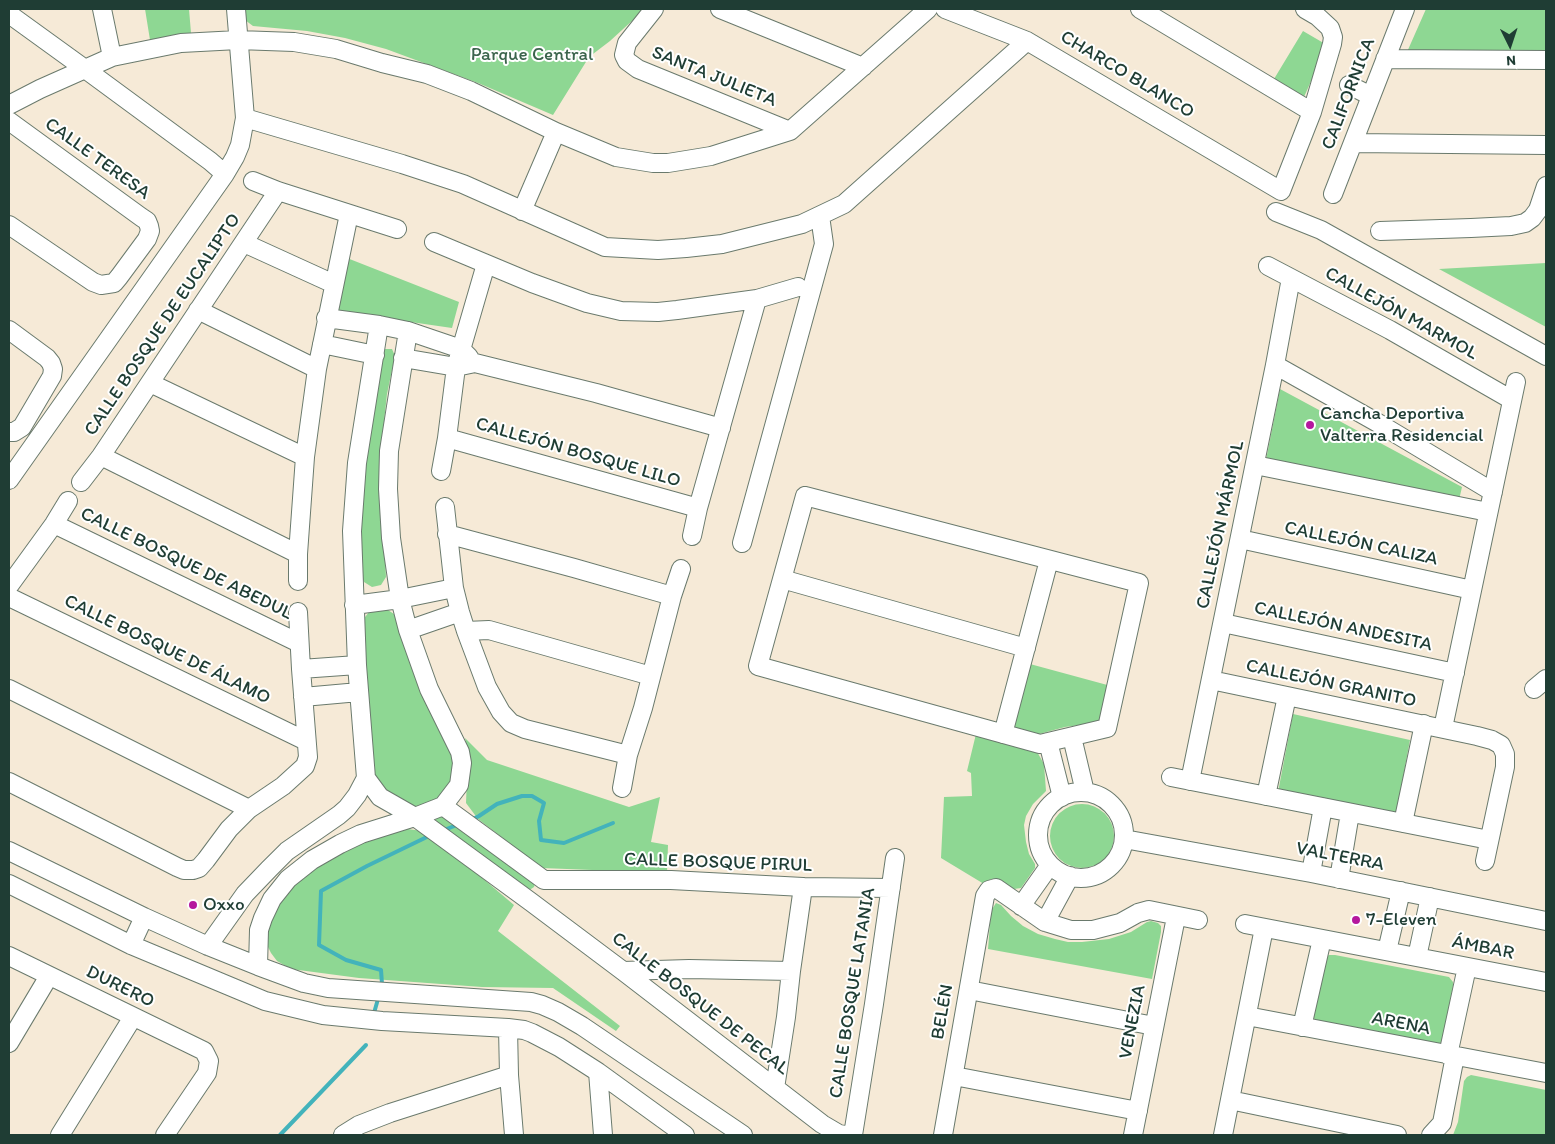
<!DOCTYPE html>
<html>
<head>
<meta charset="utf-8">
<style>
  body { margin:0 }
  #map { position:relative; width:1555px; height:1144px; overflow:hidden; background:#f6ead7; font-family:Itim,sans-serif }
  canvas { display:block }
  .frame { position:absolute; inset:0; border:10px solid #1f3d34; pointer-events:none }
  .north { position:absolute; left:1485px; top:20px; width:50px; height:50px; -webkit-text-stroke:4px #fff; paint-order:stroke; rotate:176deg; font-size:14px; font-weight:700; line-height:20px; text-align:center; color:#1f3d34 }
  .north::after { content:''; display:block; margin:auto; width:18px; height:22px; background:#1f3d34; clip-path:polygon(50% 0,100% 100%,50% 72%,0 100%) }
</style>
</head>
<body>
<div id="map">
<canvas width="1555" height="1144"></canvas>
<div class="frame"></div>
<div class="north">N</div>
</div>
<script>
const ctx = document.querySelector('canvas').getContext('2d');
ctx.lineJoin = 'round';
function fillPath(path, color) { ctx.fillStyle = color; ctx.fill(path, 'evenodd'); }
const poly = rows => new Path2D(rows.map(r => 'M' + r).join(''));
function strokePath(path, color, width, dash) { ctx.strokeStyle = color; ctx.lineWidth = width; ctx.lineCap = dash ? 'butt' : 'round'; ctx.setLineDash(dash || []); ctx.stroke(path); }
function drawText(font, color, halo, rows, align = 'center') {
  ctx.font = font + ' Itim,sans-serif'; ctx.lineWidth = 4; ctx.setLineDash([]); ctx.textBaseline = 'middle'; ctx.strokeStyle = halo; ctx.fillStyle = color; for (const [text, x, y, turn = 0] of rows) {
    ctx.save(); ctx.translate(x, y); ctx.rotate((+turn || 0) * Math.PI / 180); ctx.textAlign = isNaN(turn) ? turn : align; if (halo) ctx.strokeText(text, 0, 0); ctx.fillText(text, 0, 0); ctx.restore();
  }
}
const green = poly([
  [145,9,189,9,191,33,150,40],
  [245,9,645,9,610,41,589,57,553,115,478,83,386,49,345,38,307,31,253,26,245,20],
  [1426,9,1546,9,1546,52,1407,52],
  [1303,31,1327,45,1304,97,1274,79],
  [347,258,459,302,452,328,342,312,339,310,337,306],
  [1546,263,1546,327,1439,269],
  [384,349,392,349,395,356,387,394,380,459,386,577,381,585,372,587,364,582,362,578,361,538,363,498,365,468,381,351],
  [1280,389,1462,487,1459,500,1266,460],
  [385,608,394,614,397,618,447,739,457,772,437,802,417,807,394,802,376,781,372,765,362,621,369,612],
  [1030,664,1111,686,1102,722,1065,727,1039,734,1016,730,1013,723],
  [1293,714,1410,740,1396,815,1278,792],
  [976,734,1036,750,1044,764,1046,791,1033,804,1026,816,1024,825,1026,842,1029,854,1035,864,1035,868,1021,888,1014,889,996,879,991,879,984,884,941,858,944,797,972,796,971,773,967,771],
  [465,738,487,760,629,807,660,797,651,842,668,845,667,873,542,868,478,819,466,803,468,752],
  '1050 836a32 32 0 1 1 64 0a32 32 0 1 1-64 0Z',
  [439,813,535,883,534,887,528,891,437,823,435,817],
  [408,829,422,831,434,837,514,905,498,931,620,1026,616,1031,553,988,482,987,359,978,291,969,277,961,271,953,267,945,267,919,289,888,318,863,346,848,395,830],
  [996,903,1001,905,1011,916,1023,926,1038,934,1055,939,1068,942,1082,942,1109,939,1131,932,1147,922,1151,921,1158,923,1161,926,1161,932,1152,979,988,949,991,911],
  [1329,955,1335,955,1449,977,1453,982,1453,986,1442,1041,1437,1046,1316,1021,1313,1017,1325,958],
  [1471,1075,1546,1090,1546,1135,1453,1135,1458,1122,1464,1081,1467,1077]
]);
const stream = poly([
  [473,819,479,816,497,804,522,796,532,796,544,803,539,821,541,840,564,843,613,823],
  [444,830,457,825],
  [382,984,381,970,346,960,319,945,321,891,367,866,431,835],
  [374,1013,378,999],
  [280,1135,366,1045]
]);
const minor = poly([
  [102,9,112,57],
  [654,9,627,43,624,55,627,61,638,69,790,131],
  [720,9,863,67],
  [945,9,1027,41,1281,191,1312,112,1332,44,1333,37,1330,28,1317,16,1305,9],
  [1140,9,1312,112],
  [9,14,85,69,210,161,225,174],
  [1385,59,1546,60],
  [1349,85,1371,96],
  [9,105,40,89,112,57,181,43,238,40,294,42,336,49,382,63,427,74,471,91,556,132,616,157,653,163,668,163,711,156,790,131,928,9],
  [245,118,402,164,463,184,605,247,658,250,686,248,722,244,802,224,844,204,1027,41],
  [9,121,141,217,147,221,149,226,150,231,147,239,119,277,114,283,101,285,93,282,9,225],
  [1354,143,1546,145],
  [253,181,278,191,397,229],
  [1333,194,1405,9],
  [522,211,556,132],
  [1276,212,1321,230,1546,356],
  [1380,231,1471,228,1511,226,1525,223,1532,218,1538,210,1546,186],
  [434,242,532,283,587,303,621,311,658,312,677,310,757,299,798,287],
  [244,243,334,284],
  [1268,266,1390,330,1512,400],
  [198,310,317,369],
  [326,318,379,325,408,331,461,349,469,357],
  [379,325,357,463,352,531,357,665,366,778,380,797,415,817,531,902,623,971,822,1124,839,1134,845,1135],
  [9,330,47,358,51,363,53,369,52,376,22,427,14,432,9,432],
  [322,344,375,355],
  [403,358,456,367,475,363,596,393,721,428],
  [1275,365,1378,423,1493,492],
  [150,383,305,457],
  [447,438,698,508],
  [101,456,298,554],
  [1255,465,1488,512],
  [441,471,447,438,456,367,486,264],
  [9,480,225,174,235,157,240,145,245,118,236,9],
  [81,482,101,456,278,191],
  [805,496,1139,583,1107,728,1040,744,758,666,805,496],
  [445,507,454,588,460,612,466,631,487,687,501,712,511,723,525,729,628,755],
  [54,524,299,643],
  [447,534,574,568,672,596],
  [692,536,698,508,757,299],
  [1240,539,1472,590],
  [742,543,824,244,820,216],
  [782,579,1026,648],
  [298,581,298,554,305,457,317,369,349,214],
  [9,586,54,524,68,501],
  [9,597,306,741],
  [354,605,400,599,454,588],
  [1223,623,1455,673],
  [408,630,460,612],
  [466,631,489,630,651,676],
  [301,669,357,665],
  [1211,680,1477,736,1492,740,1501,745,1505,754,1505,767,1485,861],
  [9,689,249,809],
  [1534,689,1546,679],
  [303,697,359,692],
  [1443,728,1516,382],
  [1003,734,1049,560],
  [1072,737,1085,792],
  [1048,742,1062,797],
  [1171,777,1489,840],
  [1190,781,1275,365,1291,278],
  [9,782,177,867,184,870,193,870,199,868,206,860,229,829,249,809,283,786,305,766,308,757,301,669,298,612],
  [622,788,628,755,643,708,672,596,681,569],
  '1038 835a43 43 0 1 1 86 0a43 43 0 1 1-86 0Z',
  [1266,796,1287,696],
  [443,806,544,880],
  [1403,823,1424,724],
  [1124,839,1311,873,1546,921],
  [9,851,144,917,208,946,258,966,304,983,328,988,531,1002,542,1005,558,1012,582,1026,743,1135],
  [1311,873,1323,807],
  [1339,879,1350,813],
  [544,880,671,880,803,887,891,888],
  [9,884,131,945,265,1001,323,1015,382,1021,508,1028,524,1030,532,1033,559,1047,598,1072,685,1135],
  [1021,906,1050,865],
  [1045,922,1070,876],
  [1245,924,1546,982],
  [131,945,144,917],
  [208,946,245,894,269,869,287,851,339,815,347,808,357,795,366,778],
  [1387,951,1401,891],
  [9,956,204,1051,209,1061,207,1073,165,1135],
  [1417,957,1430,897],
  [258,966,259,930,263,918,272,899,288,879,312,860,340,844,361,834,415,817,443,806,459,785,462,763,460,752,429,689,408,630,400,599,391,538,388,489,389,451,408,331],
  [623,971,689,969,791,971],
  [969,990,1154,1026],
  [1247,1016,1546,1073],
  [1302,1027,1322,939],
  [508,1028,509,1075,514,1135],
  [9,1043,49,976],
  [1448,1055,1467,967],
  [598,1072,603,1135],
  [954,1076,1138,1111],
  [775,1088,786,1017,791,971,803,887],
  [1230,1100,1397,1135],
  [60,1135,133,1017],
  [343,1135,359,1125,390,1113,509,1075],
  [853,1135,874,1004,895,858],
  [943,1135,985,896,989,890,996,888,1045,922,1071,930,1093,930,1120,923,1138,913,1149,910,1198,920],
  [1133,1135,1176,917],
  [1223,1135,1264,928],
  [1431,1135,1442,1123,1455,1056]
]);
const markers = [
  [1310,425,5,"#b5179e"],
  [193,905,5,"#b5179e"],
  [1356,920,5,"#b5179e"]
];
const parkNames = [
  ["Parque Central",532,55]
];
const streetNames = [
  ["CHARCO BLANCO",1127,75,31],
  ["SANTA JULIETA",714,77,22],
  ["CALIFORNICA",1349,94,-69],
  ["CALLE TERESA",97,159,36],
  ["CALLEJÓN MARMOL",1401,314,29],
  ["CALLE BOSQUE DE EUCALIPTO",163,325,-56],
  ["CALLEJÓN BOSQUE LILO",578,453,16],
  ["CALLEJÓN MÁRMOL",1221,525,-78],
  ["CALLEJÓN CALIZA",1361,544,12],
  ["CALLE BOSQUE DE ABEDUL",186,564,26],
  ["CALLEJÓN ANDESITA",1343,627,12],
  ["CALLE BOSQUE DE ÁLAMO",167,650,26],
  ["CALLEJÓN GRANITO",1331,684,12],
  ["VALTERRA",1340,857,11],
  ["CALLE BOSQUE PIRUL",718,863,2],
  ["ÁMBAR",1483,948,11],
  ["DURERO",120,987,26],
  ["CALLE BOSQUE LATANIA",853,993,-81],
  ["CALLE BOSQUE DE PECAL",700,1004,38],
  ["BELÉN",943,1012,-80],
  ["VENEZIA",1133,1022,-79],
  ["ARENA",1401,1024,11]
];
const poiNames = [
  ["Cancha Deportiva",1320,414],
  ["Valterra Residencial",1320,436],
  ["Oxxo",203,905],
  ["7-Eleven",1366,920]
];
fillPath(green, '#8ed793');
strokePath(stream, '#43b3bb', 4);
strokePath(minor, '#6a7a6d', 20);
strokePath(minor, '#fff', 18);
for (const [x, y, r, color] of markers) { const dot = new Path2D(); dot.arc(x, y, r, 0, 2 * Math.PI); ctx.fillStyle = color; ctx.fill(dot); strokePath(dot, '#fff', 2); }
drawText('19px', '#3b644c', '#fff', parkNames);
drawText('19px', '#1f3d34', '#fff', streetNames);
drawText('19px', '#1f3d34', '#fff', poiNames, 'left');
</script>
</body>
</html>
